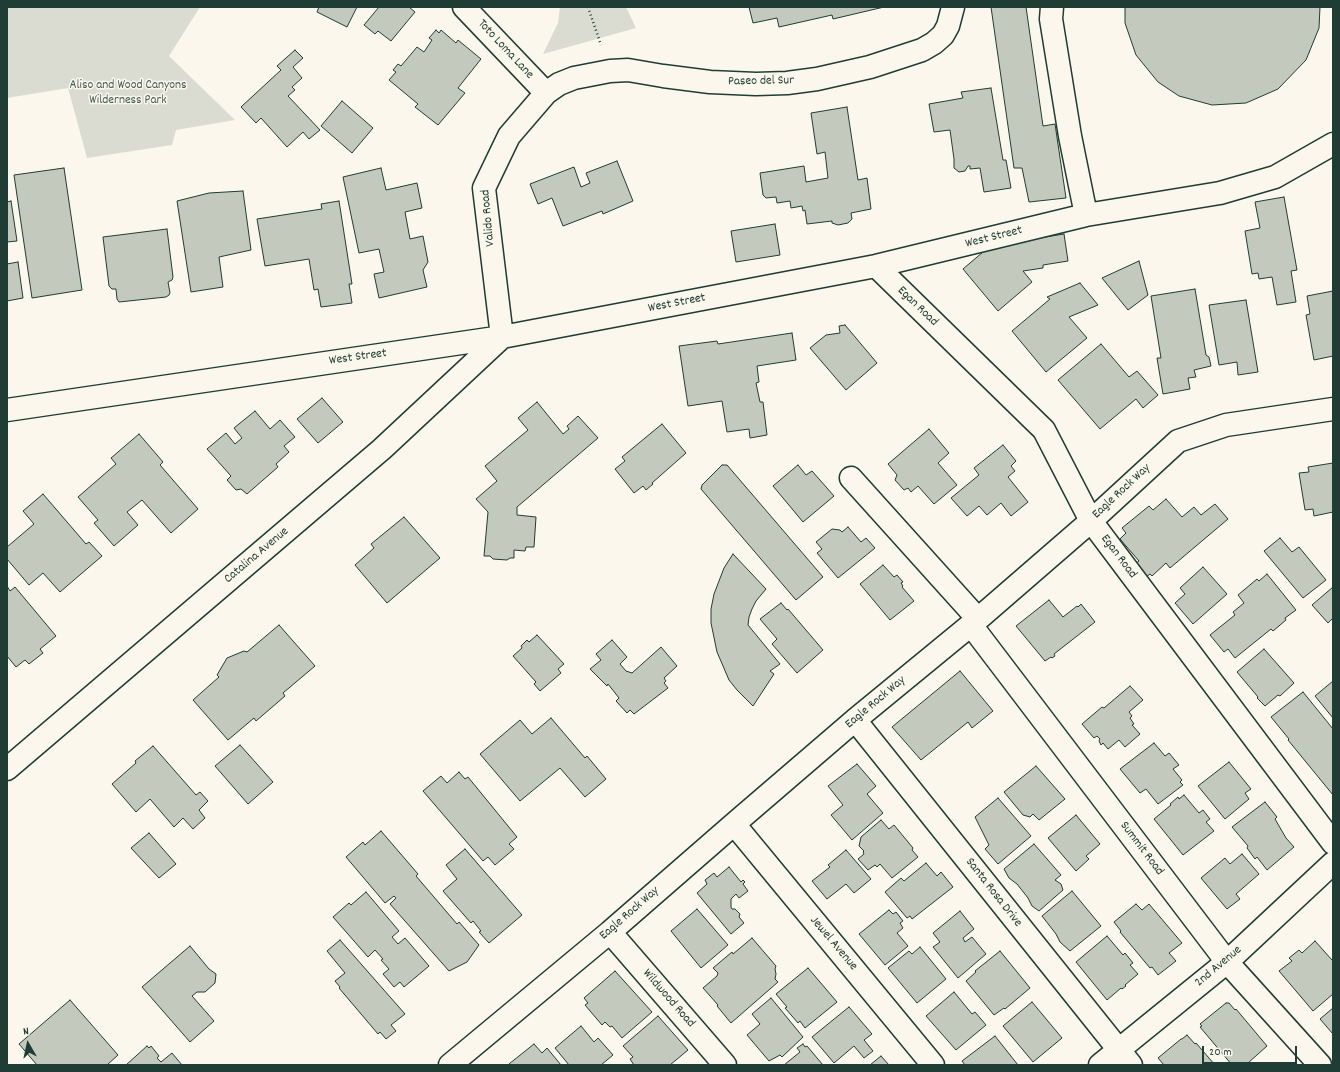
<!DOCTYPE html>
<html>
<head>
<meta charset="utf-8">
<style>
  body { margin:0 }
  #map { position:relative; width:1340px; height:1072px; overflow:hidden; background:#fbf7ec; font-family:Dekko,sans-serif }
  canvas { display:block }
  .frame { position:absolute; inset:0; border:8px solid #1f3d34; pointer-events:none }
  .north { position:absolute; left:8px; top:1024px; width:40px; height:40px; -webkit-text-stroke:3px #fbf7ec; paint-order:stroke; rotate:351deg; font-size:11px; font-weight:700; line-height:16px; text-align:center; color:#1f3d34 }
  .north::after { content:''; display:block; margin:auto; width:14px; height:18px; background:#1f3d34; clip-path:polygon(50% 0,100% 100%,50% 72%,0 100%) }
  .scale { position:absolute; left:1202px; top:1046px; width:95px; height:18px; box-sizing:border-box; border:2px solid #1f3d34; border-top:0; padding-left:5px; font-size:12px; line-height:14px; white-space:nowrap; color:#1f3d34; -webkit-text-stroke:3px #fbf7ec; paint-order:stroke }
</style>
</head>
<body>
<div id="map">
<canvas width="1340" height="1072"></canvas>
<div class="frame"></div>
<div class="north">N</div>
<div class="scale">20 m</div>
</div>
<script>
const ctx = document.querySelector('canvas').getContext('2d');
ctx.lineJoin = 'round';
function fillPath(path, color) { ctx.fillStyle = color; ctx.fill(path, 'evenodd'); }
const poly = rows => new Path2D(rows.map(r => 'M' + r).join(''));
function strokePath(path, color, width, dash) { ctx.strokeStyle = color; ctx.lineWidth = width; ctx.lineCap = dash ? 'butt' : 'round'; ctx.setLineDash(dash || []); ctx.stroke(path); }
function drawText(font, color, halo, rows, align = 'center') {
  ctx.font = font + ' Dekko,sans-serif'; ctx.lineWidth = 3; ctx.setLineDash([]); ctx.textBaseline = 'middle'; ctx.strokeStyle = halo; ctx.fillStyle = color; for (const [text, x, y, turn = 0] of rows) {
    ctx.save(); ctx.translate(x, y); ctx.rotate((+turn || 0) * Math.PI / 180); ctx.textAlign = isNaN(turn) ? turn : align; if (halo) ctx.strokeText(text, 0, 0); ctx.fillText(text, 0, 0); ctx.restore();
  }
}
const green = poly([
  [7,7,200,7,169,56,235,120,176,130,172,145,87,158,68,88,7,98],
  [560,7,626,7,636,28,543,54,558,23]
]);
const building = poly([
  [319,7,357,7,347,27,317,12,319,7],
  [379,7,409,7,415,12,391,41,378,31,375,34,364,25,379,7],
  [749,7,884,7,833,19,832,15,779,27,777,18,753,23,749,7],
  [991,7,1026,7,1043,126,1055,124,1066,198,1029,202,1022,168,1014,168,991,7],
  [1125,7,1320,7,1319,28,1306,60,1278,89,1246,103,1212,105,1179,96,1158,82,1136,55,1125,23,1125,7],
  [436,30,439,33,441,30,456,43,458,40,481,59,458,88,465,93,438,125,415,107,418,104,389,80,396,72,393,70,398,64,401,66,417,47,424,52,432,40,429,38,436,30],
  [295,50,303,58,293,67,302,78,292,87,295,90,288,96,320,130,309,139,303,132,287,147,261,118,256,123,241,107,281,70,277,66,295,50],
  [991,88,1003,160,1006,160,1011,188,984,192,980,168,970,169,970,166,968,166,965,171,959,172,954,168,954,159,950,130,934,132,929,104,963,98,961,92,991,88],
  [342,101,373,128,352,153,321,126,342,101],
  [847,107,858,180,867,178,871,209,851,213,852,219,848,223,838,225,832,223,832,221,807,224,805,210,803,211,802,206,791,208,790,201,777,203,776,197,766,198,763,195,760,173,804,166,806,182,828,178,825,152,817,154,811,113,847,107],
  [617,161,633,201,603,214,602,211,563,226,552,198,538,204,530,184,574,167,581,187,590,183,586,173,617,161],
  [64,168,82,290,32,298,14,175,64,168],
  [381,168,386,190,417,183,422,208,405,212,410,239,423,236,428,262,423,270,427,287,379,298,374,274,384,272,379,249,359,253,343,177,381,168],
  [243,191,251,250,219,257,223,287,191,292,177,201,209,193,243,191],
  [1284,197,1297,270,1291,271,1296,302,1277,305,1272,277,1259,279,1258,273,1252,274,1245,231,1260,228,1255,202,1284,197],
  [11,201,17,241,7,242,7,202,11,201],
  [339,201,352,284,349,284,352,303,321,307,318,289,314,290,309,259,265,266,257,219,322,209,321,204,339,201],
  [775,224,780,255,736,262,731,231,775,224],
  [167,229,173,277,172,280,168,282,170,293,169,295,166,297,119,302,117,299,116,289,112,289,109,286,103,237,167,229],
  [1064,234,1068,261,1043,265,1043,268,1023,271,1032,282,998,311,963,269,990,246,1064,234],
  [1139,261,1148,295,1128,310,1102,278,1139,261],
  [18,262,23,298,7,301,7,264,18,262],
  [1080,283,1098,305,1069,317,1087,338,1046,372,1012,331,1050,299,1047,297,1080,283],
  [1195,289,1206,355,1209,357,1211,366,1194,370,1196,377,1188,378,1190,389,1163,394,1157,358,1161,358,1151,296,1195,289],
  [1333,291,1333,356,1314,360,1306,315,1310,314,1307,296,1333,291],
  [1246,300,1258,372,1238,375,1237,362,1219,365,1209,305,1246,300],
  [845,325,877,363,846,390,810,348,826,335,840,333,839,326,845,325],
  [792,333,796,360,757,366,759,382,756,383,760,402,763,402,767,435,750,438,749,429,727,432,722,401,688,406,679,346,717,341,718,344,792,333],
  [1101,344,1129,377,1137,371,1158,395,1143,408,1136,399,1100,429,1058,380,1101,344],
  [322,398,343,422,318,443,297,419,322,398],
  [537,402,563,434,569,429,567,426,578,416,598,438,517,507,517,515,536,517,534,547,526,547,525,551,514,550,514,558,510,558,507,560,493,559,490,556,484,556,488,512,476,499,497,481,485,466,528,430,518,418,537,402],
  [255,411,270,429,280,420,295,437,284,446,289,452,276,464,278,467,247,494,241,489,236,490,227,480,231,476,207,449,226,433,235,444,242,438,234,428,255,411],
  [662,424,686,453,652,483,653,484,646,490,643,486,634,493,615,469,625,461,622,457,662,424],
  [929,429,949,453,938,463,957,485,934,504,918,486,911,492,908,488,904,490,895,480,897,475,888,464,929,429],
  [139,434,163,462,160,465,198,509,171,533,142,500,127,512,138,525,114,546,94,523,98,520,78,497,116,464,111,458,139,434],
  [1003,445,1016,461,1011,466,1015,471,1008,477,1028,502,1011,516,1001,503,987,515,979,506,967,516,951,498,979,475,974,468,1003,445],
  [1333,463,1333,512,1314,516,1313,509,1305,510,1299,473,1309,472,1308,467,1333,463],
  [722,465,727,465,823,577,796,600,701,489,702,485,722,465],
  [798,465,806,475,812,471,834,496,803,522,773,486,798,465],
  [43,494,86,544,89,542,102,556,60,592,43,573,29,585,7,559,7,547,34,524,23,511,43,494],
  [1166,499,1182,517,1194,507,1201,515,1215,504,1228,519,1170,568,1166,563,1152,576,1150,574,1146,577,1135,564,1139,561,1120,539,1126,533,1122,528,1149,506,1153,510,1166,499],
  [404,517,440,558,387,603,355,565,374,548,371,544,404,517],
  [848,527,861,542,866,538,875,548,838,578,817,553,822,549,816,542,832,529,840,530,842,532,848,527],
  [1280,538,1292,552,1299,547,1326,580,1303,598,1264,551,1280,538],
  [733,554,766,589,756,601,752,609,749,617,748,625,780,664,770,671,774,674,753,706,737,690,729,680,717,652,711,623,711,609,714,594,724,568,733,554],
  [883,565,894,577,897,575,903,582,901,583,903,586,902,587,914,601,890,620,860,584,883,565],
  [1203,567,1227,594,1193,624,1175,603,1185,594,1180,588,1203,567],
  [1267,574,1296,610,1285,618,1286,620,1273,631,1271,629,1235,658,1228,649,1224,652,1210,635,1235,615,1233,612,1244,603,1238,595,1257,579,1259,581,1267,574],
  [7,586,10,591,15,587,56,636,40,649,43,653,29,664,25,660,16,667,7,656,7,586],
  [1333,587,1333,618,1328,623,1312,605,1333,587],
  [1049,600,1063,617,1077,606,1078,607,1081,604,1095,622,1054,654,1055,656,1052,658,1051,657,1045,661,1016,626,1049,600],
  [781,603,787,610,788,609,823,650,797,673,772,644,777,639,760,619,781,603],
  [279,625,315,666,283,693,285,696,256,721,254,718,228,740,193,700,219,677,217,675,227,658,244,651,247,652,279,625],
  [537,635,564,664,558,669,561,673,540,691,534,684,536,682,513,656,522,648,521,646,527,640,529,642,537,635],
  [612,640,627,657,620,664,626,671,632,673,661,647,677,666,664,678,666,681,664,683,668,688,634,714,630,710,627,713,616,701,619,698,608,684,607,686,590,669,601,660,596,654,612,640],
  [1264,649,1294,683,1280,696,1278,695,1265,706,1257,698,1258,697,1237,672,1264,649],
  [960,671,993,711,972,728,968,722,921,760,892,727,960,671],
  [1333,681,1333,718,1315,696,1333,681],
  [1130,686,1143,700,1129,712,1132,716,1130,718,1134,724,1132,725,1140,734,1125,747,1119,740,1108,749,1103,743,1101,745,1099,741,1100,739,1097,736,1094,738,1082,724,1102,707,1104,708,1130,686],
  [1303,692,1333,729,1333,795,1288,740,1289,739,1271,717,1303,692],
  [551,718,585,758,587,756,606,779,585,797,560,768,520,801,480,754,520,720,532,734,551,718],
  [1154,743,1165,756,1169,753,1179,765,1173,769,1182,780,1180,782,1183,785,1158,804,1146,789,1140,793,1120,769,1154,743],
  [240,745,273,782,248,804,215,766,240,745],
  [153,746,196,795,200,792,208,801,199,810,205,818,193,829,183,818,174,827,150,799,136,812,112,784,136,763,135,761,153,746],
  [1229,762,1251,789,1245,793,1249,799,1225,819,1198,786,1229,762],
  [857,764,876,786,867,794,883,813,852,840,831,815,843,805,828,786,857,764],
  [1036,766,1065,799,1039,820,1033,814,1030,817,1023,815,1004,792,1036,766],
  [459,772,465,779,468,777,517,837,509,844,514,849,495,865,488,857,483,861,423,791,441,776,447,783,459,772],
  [1184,795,1199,813,1203,810,1210,819,1206,822,1214,831,1183,855,1154,819,1171,805,1170,804,1178,797,1179,799,1184,795],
  [998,798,1031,836,998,864,985,849,989,845,975,817,998,798],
  [1265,802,1277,817,1275,819,1286,838,1294,847,1267,870,1257,857,1255,859,1247,848,1248,846,1232,827,1265,802],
  [1076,815,1100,844,1086,856,1089,859,1076,871,1048,838,1076,815],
  [881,820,889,829,894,825,913,848,912,850,918,857,892,878,880,864,877,867,875,865,868,870,858,859,864,854,863,852,864,851,859,846,861,837,881,820],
  [381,831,418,874,416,876,457,924,459,922,479,945,467,962,449,971,390,904,396,898,394,896,385,903,346,857,363,842,365,845,381,831],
  [149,833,176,864,159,878,131,848,149,833],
  [1034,844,1061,875,1055,880,1061,884,1063,890,1039,911,1032,906,1028,898,1017,884,1009,878,1004,869,1034,844],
  [465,849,522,915,489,943,479,932,481,931,473,921,471,923,443,891,457,879,446,865,465,849],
  [846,850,871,879,854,893,846,884,827,899,812,881,830,867,828,865,846,850],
  [1242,854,1259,874,1236,894,1240,899,1227,909,1201,878,1225,858,1230,864,1242,854],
  [926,863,937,876,941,872,953,887,912,919,910,916,907,918,885,892,901,878,904,881,926,863],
  [729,867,741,882,743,880,745,882,743,884,748,891,739,898,736,894,731,899,731,907,732,909,735,909,740,914,739,917,744,923,731,934,697,893,707,884,705,880,714,873,717,877,729,867],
  [1072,891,1101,926,1070,951,1060,942,1056,934,1042,916,1072,891],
  [366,892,399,931,392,937,398,944,405,938,429,966,404,987,400,982,394,987,383,974,389,969,381,960,383,959,375,950,368,957,333,917,349,903,351,905,366,892],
  [1136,904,1142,910,1149,904,1182,943,1169,953,1176,961,1158,975,1152,967,1150,968,1120,932,1121,931,1114,922,1136,904],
  [697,909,728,945,701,968,671,931,697,909],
  [889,910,893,914,896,912,903,921,900,923,903,928,897,933,908,946,885,965,859,934,889,910],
  [960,911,974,929,963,938,965,942,972,937,986,954,958,978,933,947,940,942,933,933,960,911],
  [1107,936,1123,955,1125,953,1133,963,1130,965,1138,974,1125,985,1126,986,1122,989,1121,988,1107,1000,1076,962,1107,936],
  [752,938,776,966,775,969,776,974,775,979,778,982,731,1023,717,1006,718,1005,703,988,717,976,718,973,713,968,732,952,733,954,752,938],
  [340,940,405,1014,391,1025,396,1031,386,1039,380,1032,378,1034,339,988,340,987,335,981,345,973,327,951,340,940],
  [1315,941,1332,960,1333,959,1333,994,1313,1011,1279,971,1292,961,1289,958,1299,950,1302,953,1315,941],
  [190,946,209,969,216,974,215,983,205,992,197,992,192,996,214,1021,190,1042,142,987,190,946],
  [920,947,946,979,917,1003,888,968,909,951,912,954,920,947],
  [1000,951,1030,988,1005,1009,1004,1008,994,1015,966,981,976,972,975,971,1000,951],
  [808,968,837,1002,805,1028,800,1021,798,1023,785,1008,787,1007,776,994,808,968],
  [615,971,652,1012,622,1038,612,1026,610,1027,605,1022,602,1025,585,1005,588,1003,584,998,615,971],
  [954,992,972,1014,975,1012,986,1025,956,1050,926,1016,954,992],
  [771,998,803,1037,782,1057,780,1055,769,1061,747,1035,760,1024,752,1014,771,998],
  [70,1000,118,1055,107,1065,37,1065,19,1044,70,1000],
  [1032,1002,1062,1038,1033,1062,1003,1026,1032,1002],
  [1226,1003,1229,1003,1235,1010,1236,1009,1267,1046,1248,1063,1250,1065,1232,1065,1200,1027,1202,1026,1200,1024,1226,1003],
  [849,1007,872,1034,864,1040,873,1051,864,1058,854,1046,834,1063,812,1037,849,1007],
  [1333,1008,1333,1034,1320,1019,1333,1008],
  [658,1016,688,1050,670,1065,634,1065,630,1059,633,1057,623,1046,658,1016],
  [581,1026,594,1042,598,1038,613,1055,601,1065,569,1065,555,1048,581,1026],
  [1187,1035,1195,1044,1196,1043,1215,1065,1164,1065,1158,1058,1181,1039,1182,1039,1187,1035],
  [995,1036,1018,1065,965,1065,962,1061,995,1036],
  [534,1044,542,1053,547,1048,561,1065,510,1065,509,1064,534,1044],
  [803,1044,805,1047,807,1046,823,1065,784,1065,800,1052,797,1048,803,1044],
  [147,1046,149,1048,151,1046,159,1056,157,1058,161,1062,172,1053,182,1065,126,1065,147,1046],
  [881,1056,889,1065,870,1065,881,1056]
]);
const path = poly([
  [588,7,601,45]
]);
const minor = poly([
  [464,7,546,93],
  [1052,7,1051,19,1070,136,1086,215],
  [876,266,1044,430,1091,521,1333,843],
  [7,410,502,337,876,266,1086,215,1220,193,1275,177,1333,144],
  [851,478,978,619],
  [971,625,1227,962,1320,1065],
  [855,720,1131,1065],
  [7,769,382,449,502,337,484,188,509,136,546,93,559,84,574,78,610,71,628,70,663,76,710,82,756,84,787,83,817,79,870,67,922,50,934,43,943,35,948,26,953,7],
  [734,824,933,1065],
  [610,932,725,1065],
  [450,1065,610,932,734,824,855,720,978,619,1091,521,1178,441,1226,425,1333,409],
  [1100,1065,1227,962,1333,863]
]);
const streetNames = [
  ["Toto Loma Lane",505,50,47],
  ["Paseo del Sur",761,82,-1],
  ["Valido Road",489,218,-95],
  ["West Street",994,238,-14],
  ["West Street",677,304,-11],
  ["Egan Road",917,307,44],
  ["West Street",358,358,-8],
  ["Eagle Rock Way",1122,492,-43],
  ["Catalina Avenue",257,556,-40],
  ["Egan Road",1118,557,53],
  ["Eagle Rock Way",876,703,-40],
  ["Summit Road",1141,849,53],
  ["Santa Rosa Drive",993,893,52],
  ["Eagle Rock Way",630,914,-41],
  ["Jewel Avenue",833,944,50],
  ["2nd Avenue",1219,967,-40],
  ["Wildwood Road",668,999,49]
];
const parkNames = [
  ["Aliso and Wood Canyons",128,86],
  ["Wilderness Park",128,101]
];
fillPath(green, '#dbdcd1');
fillPath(building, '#c4c9be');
strokePath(building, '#1f3d34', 1);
strokePath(minor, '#1f3d34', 25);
strokePath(path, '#1f3d34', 2.5, [1, 3]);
strokePath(minor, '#fbf7ec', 22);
drawText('13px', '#1f3d34', '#fbf7ec', streetNames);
drawText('13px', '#455d53', '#fbf7ec', parkNames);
</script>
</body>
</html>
